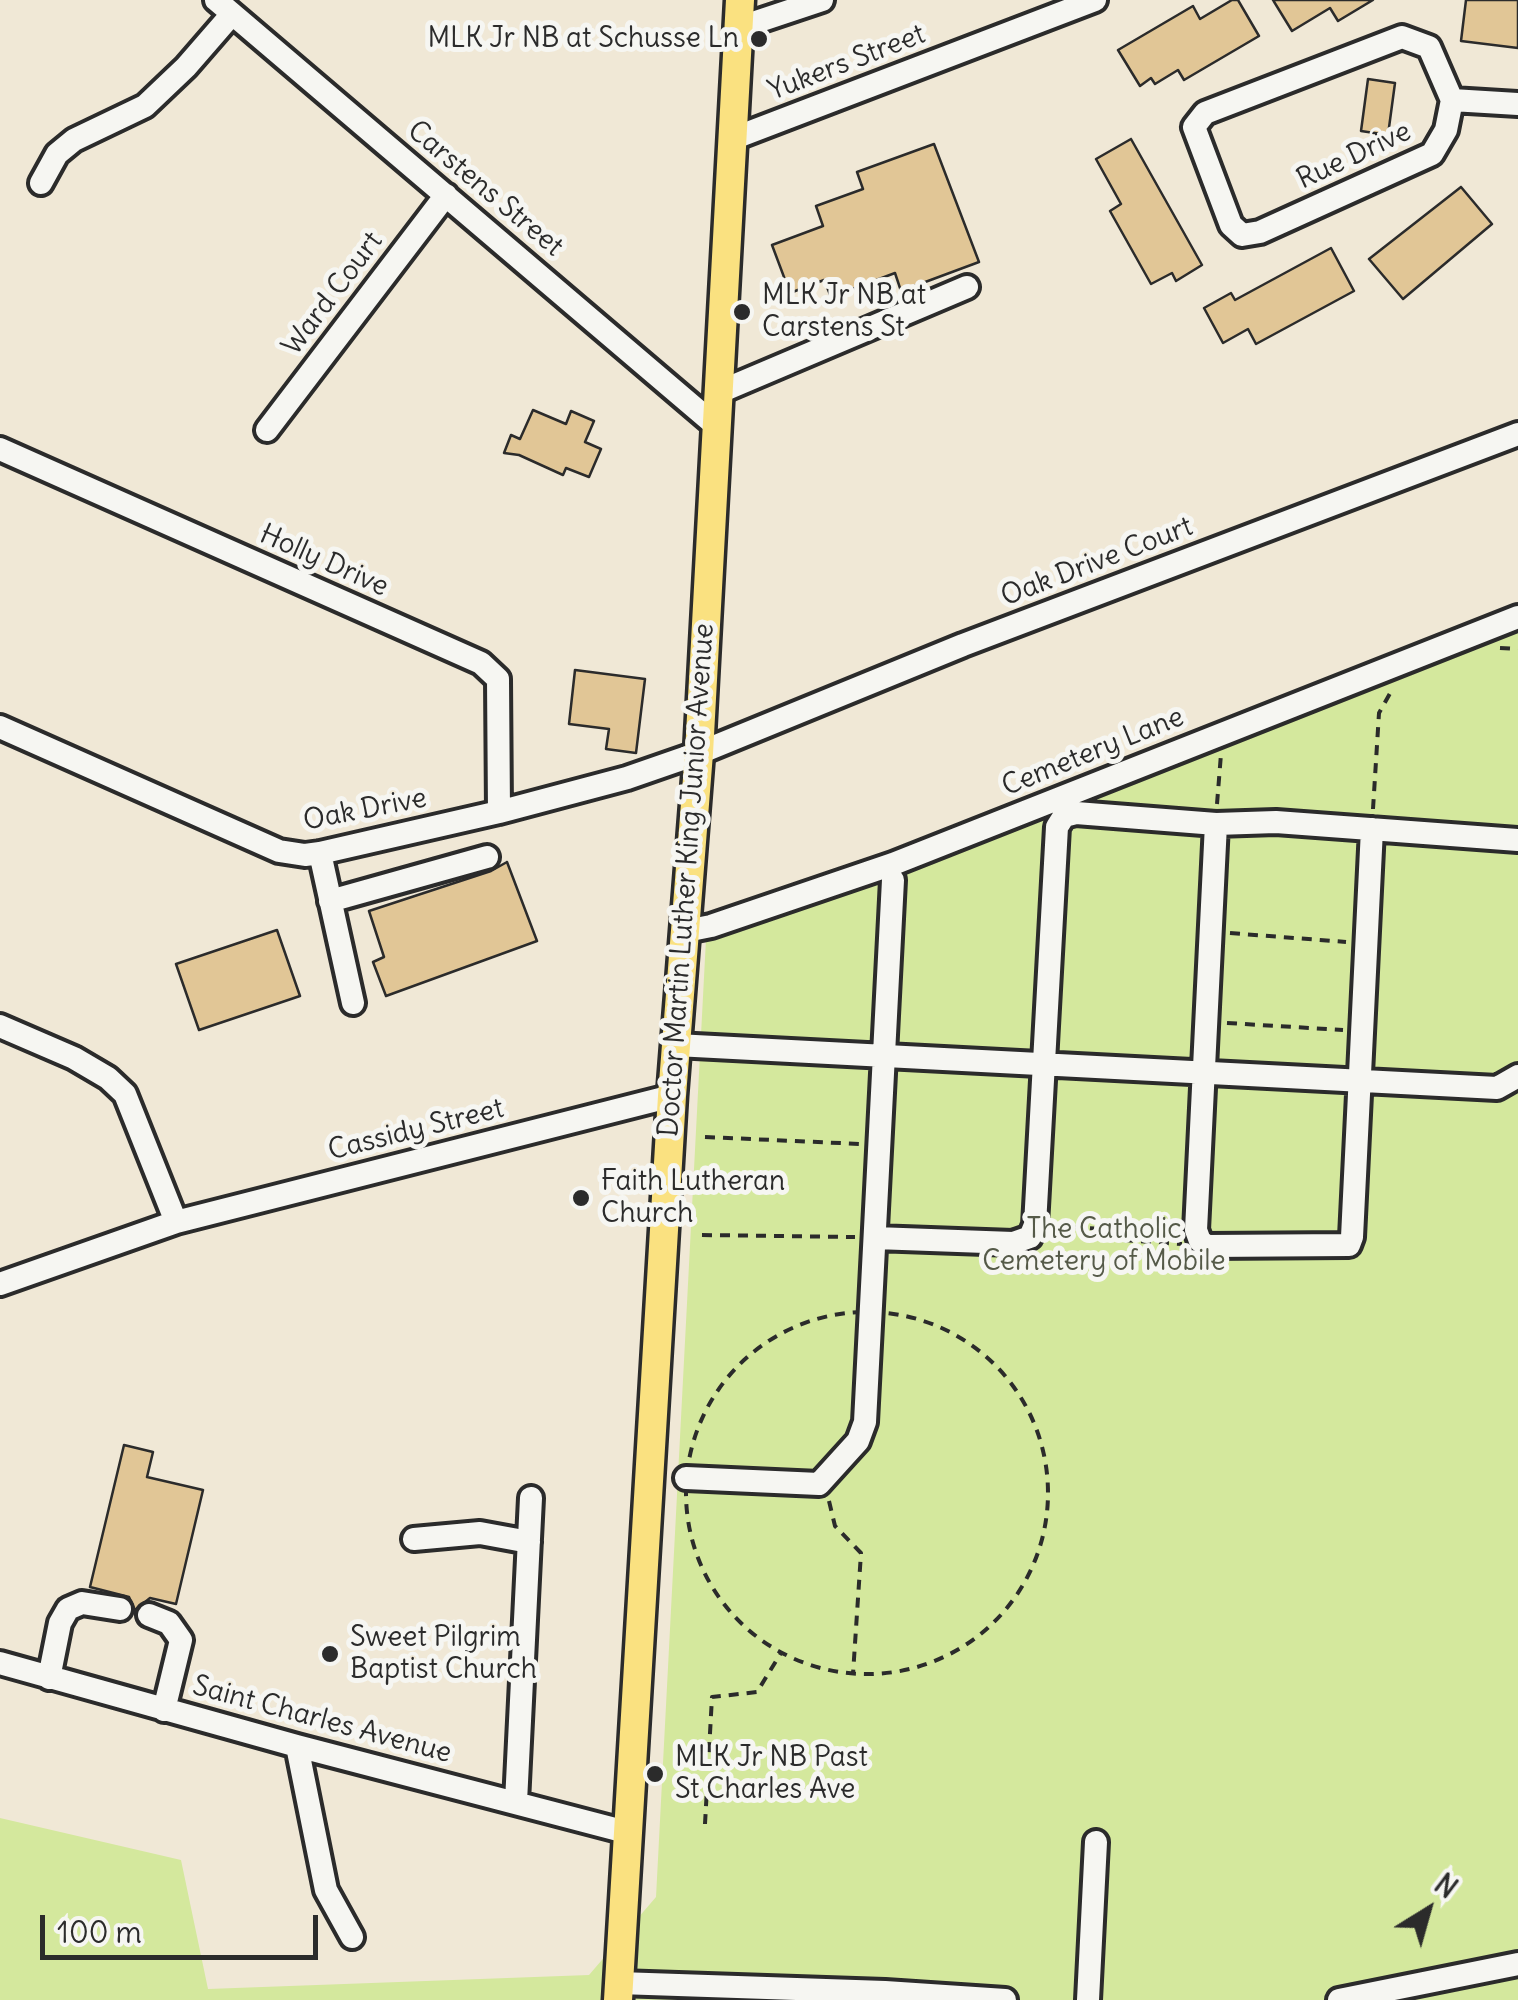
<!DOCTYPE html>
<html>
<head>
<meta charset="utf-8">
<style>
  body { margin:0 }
  #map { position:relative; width:1518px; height:2000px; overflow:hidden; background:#f0e8d6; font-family:Delius,sans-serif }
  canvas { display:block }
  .north { position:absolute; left:1378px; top:1860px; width:100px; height:100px; -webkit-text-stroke:8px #f6f6f2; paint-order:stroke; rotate:37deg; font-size:28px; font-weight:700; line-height:40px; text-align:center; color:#2b2b2b }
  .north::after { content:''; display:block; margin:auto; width:35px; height:45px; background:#2b2b2b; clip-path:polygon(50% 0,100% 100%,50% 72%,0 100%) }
  .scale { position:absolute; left:40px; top:1915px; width:278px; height:45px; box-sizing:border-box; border:5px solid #2b2b2b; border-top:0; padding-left:12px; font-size:30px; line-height:35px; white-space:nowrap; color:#2b2b2b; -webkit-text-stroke:8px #f6f6f2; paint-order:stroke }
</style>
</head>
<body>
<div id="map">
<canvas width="1518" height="2000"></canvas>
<div class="north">N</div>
<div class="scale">100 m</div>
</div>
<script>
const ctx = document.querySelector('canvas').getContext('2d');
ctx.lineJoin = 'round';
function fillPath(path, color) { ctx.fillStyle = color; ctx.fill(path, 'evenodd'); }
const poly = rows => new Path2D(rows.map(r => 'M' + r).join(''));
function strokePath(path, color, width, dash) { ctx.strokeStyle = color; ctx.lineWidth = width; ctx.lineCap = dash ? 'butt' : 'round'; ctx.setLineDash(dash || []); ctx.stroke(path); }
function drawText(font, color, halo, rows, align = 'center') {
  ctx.font = font + ' Delius,sans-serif'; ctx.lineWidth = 10; ctx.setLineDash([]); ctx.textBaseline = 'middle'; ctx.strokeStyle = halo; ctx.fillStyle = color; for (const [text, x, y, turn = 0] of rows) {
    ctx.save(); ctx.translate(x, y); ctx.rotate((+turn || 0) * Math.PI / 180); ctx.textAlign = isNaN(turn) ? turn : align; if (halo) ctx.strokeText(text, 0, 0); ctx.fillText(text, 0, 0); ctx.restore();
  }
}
const green = poly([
  [1518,628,1518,2000,0,2000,0,1818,181,1860,208,1989,589,1975,656,1897,706,939,906,867]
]);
const building = poly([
  [1232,0,1238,0,1259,36,1184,80,1178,70,1155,84,1151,78,1140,86,1118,50,1193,6,1200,19,1232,0],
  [1273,0,1373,0,1338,21,1330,8,1292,31,1273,0],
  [1466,0,1518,0,1518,48,1461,41,1466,0],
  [1368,79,1395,83,1388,135,1361,131,1368,79],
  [1131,139,1202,265,1176,281,1172,273,1151,284,1110,211,1121,204,1096,159,1131,139],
  [934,144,979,262,901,291,895,273,831,297,824,280,790,293,772,245,823,226,816,206,863,189,857,172,934,144],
  [1461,187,1492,224,1403,299,1369,259,1461,187],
  [1331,248,1354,291,1256,344,1248,329,1223,343,1204,308,1231,293,1235,300,1331,248],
  [533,410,566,424,571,411,594,421,585,442,601,449,589,477,566,468,563,475,519,455,504,453,511,435,520,439,533,410],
  [575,670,645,679,636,753,606,749,609,729,569,724,575,670],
  [507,862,537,941,386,996,373,962,384,957,369,911,491,871,507,862],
  [277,930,300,996,199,1030,176,964,277,930],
  [124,1445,153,1452,147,1477,203,1490,176,1604,150,1598,135,1610,129,1597,90,1587,124,1445]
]);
const path = poly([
  [1500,648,1518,649],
  [1217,804,1221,754],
  [1373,809,1379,713,1393,688],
  [1230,933,1346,942],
  [1227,1023,1343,1030],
  [705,1137,861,1144],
  [1054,1226,1102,1229,1122,1240,1182,1244],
  [702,1235,855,1237],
  '686 1493a181 181 0 1 1 362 0a181 181 0 1 1-362 0Z',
  [829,1501,835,1526,861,1553,853,1674],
  [705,1824,712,1697,757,1692,781,1653]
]);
const minor = poly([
  [216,0,715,425],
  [738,28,822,0],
  [1452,100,1429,47,1402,37,1205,113,1194,127,1231,225,1242,235,1260,232,1432,154,1446,130,1452,100,1518,104],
  [732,139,1095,0],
  [41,183,57,154,74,140,145,106,186,67,232,14],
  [717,393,967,287],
  [267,430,446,195],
  [0,449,481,663,498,679,499,812],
  [0,727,279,851,305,855,320,853,499,812,627,778,699,753,963,645,1518,434],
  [1216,824,1196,1230,1200,1241,1207,1246,1349,1245,1352,1237,1372,829],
  [320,853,353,1003],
  [330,901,487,857],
  [686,931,711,926,893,864,1518,617],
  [0,1026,74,1058,108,1078,125,1094,176,1222],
  [676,1045,1497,1088,1518,1076],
  [875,1238,1013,1243,1030,1237,1035,1225,1057,827,1064,816,1076,813,1216,824,1276,822,1518,840],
  [0,1284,176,1222,672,1096],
  [686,1478,819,1484,858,1441,865,1422,893,880],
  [414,1539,480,1533,529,1542],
  [149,1615,169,1623,181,1640,164,1710],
  [0,1663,297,1746,630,1833],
  [49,1678,60,1623,68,1609,82,1603,120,1609],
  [297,1746,326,1890,352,1937],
  [516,1802,531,1498],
  [619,1983,885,1992,1005,2000],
  [1088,2000,1096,1842],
  [1339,2000,1518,1964]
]);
const major = poly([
  [618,2000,672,1096,699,753,740,0]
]);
const markers = [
  [759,39,10,"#2b2b2b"],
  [742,312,10,"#2b2b2b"],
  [581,1198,10,"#2b2b2b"],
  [330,1654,10,"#2b2b2b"],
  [655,1774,10,"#2b2b2b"]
];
const poiNames = [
  ["MLK Jr NB at Schusse Ln",739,39,"right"],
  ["MLK Jr NB at",762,296],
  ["Carstens St",762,328],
  ["Faith Lutheran",601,1182],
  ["Church",601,1214],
  ["Sweet Pilgrim",350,1638],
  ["Baptist Church",350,1670],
  ["MLK Jr NB Past",675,1758],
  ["St Charles Ave",675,1790]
];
const streetNames = [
  ["Yukers Street",847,63,-21],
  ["Rue Drive",1354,156,-25],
  ["Carstens Street",485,189,40],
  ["Ward Court",333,294,-53],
  ["Holly Drive",324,561,24],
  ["Oak Drive Court",1097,562,-21],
  ["Cemetery Lane",1093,752,-22],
  ["Oak Drive",365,810,-11],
  ["Doctor Martin Luther King Junior Avenue",687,880,-86],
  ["Cassidy Street",416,1130,-14],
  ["Saint Charles Avenue",322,1720,15]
];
const parkNames = [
  ["The Catholic",1104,1230],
  ["Cemetery of Mobile",1104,1262]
];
fillPath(green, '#d4e89d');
fillPath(building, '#e1c696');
strokePath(building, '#2b2b2b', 2.5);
strokePath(minor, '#2b2b2b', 30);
strokePath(major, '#2b2b2b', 35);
strokePath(path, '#2b2b2b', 4, [10, 8]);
strokePath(minor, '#f6f6f2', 22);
strokePath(major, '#fae180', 28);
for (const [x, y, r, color] of markers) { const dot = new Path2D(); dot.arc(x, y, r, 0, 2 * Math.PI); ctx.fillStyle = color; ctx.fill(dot); strokePath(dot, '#f6f6f2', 4); }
drawText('28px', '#2b2b2b', '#f6f6f2', poiNames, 'left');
drawText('28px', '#2b2b2b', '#f6f6f2', streetNames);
drawText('28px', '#555a48', '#f6f6f2', parkNames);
</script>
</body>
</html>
